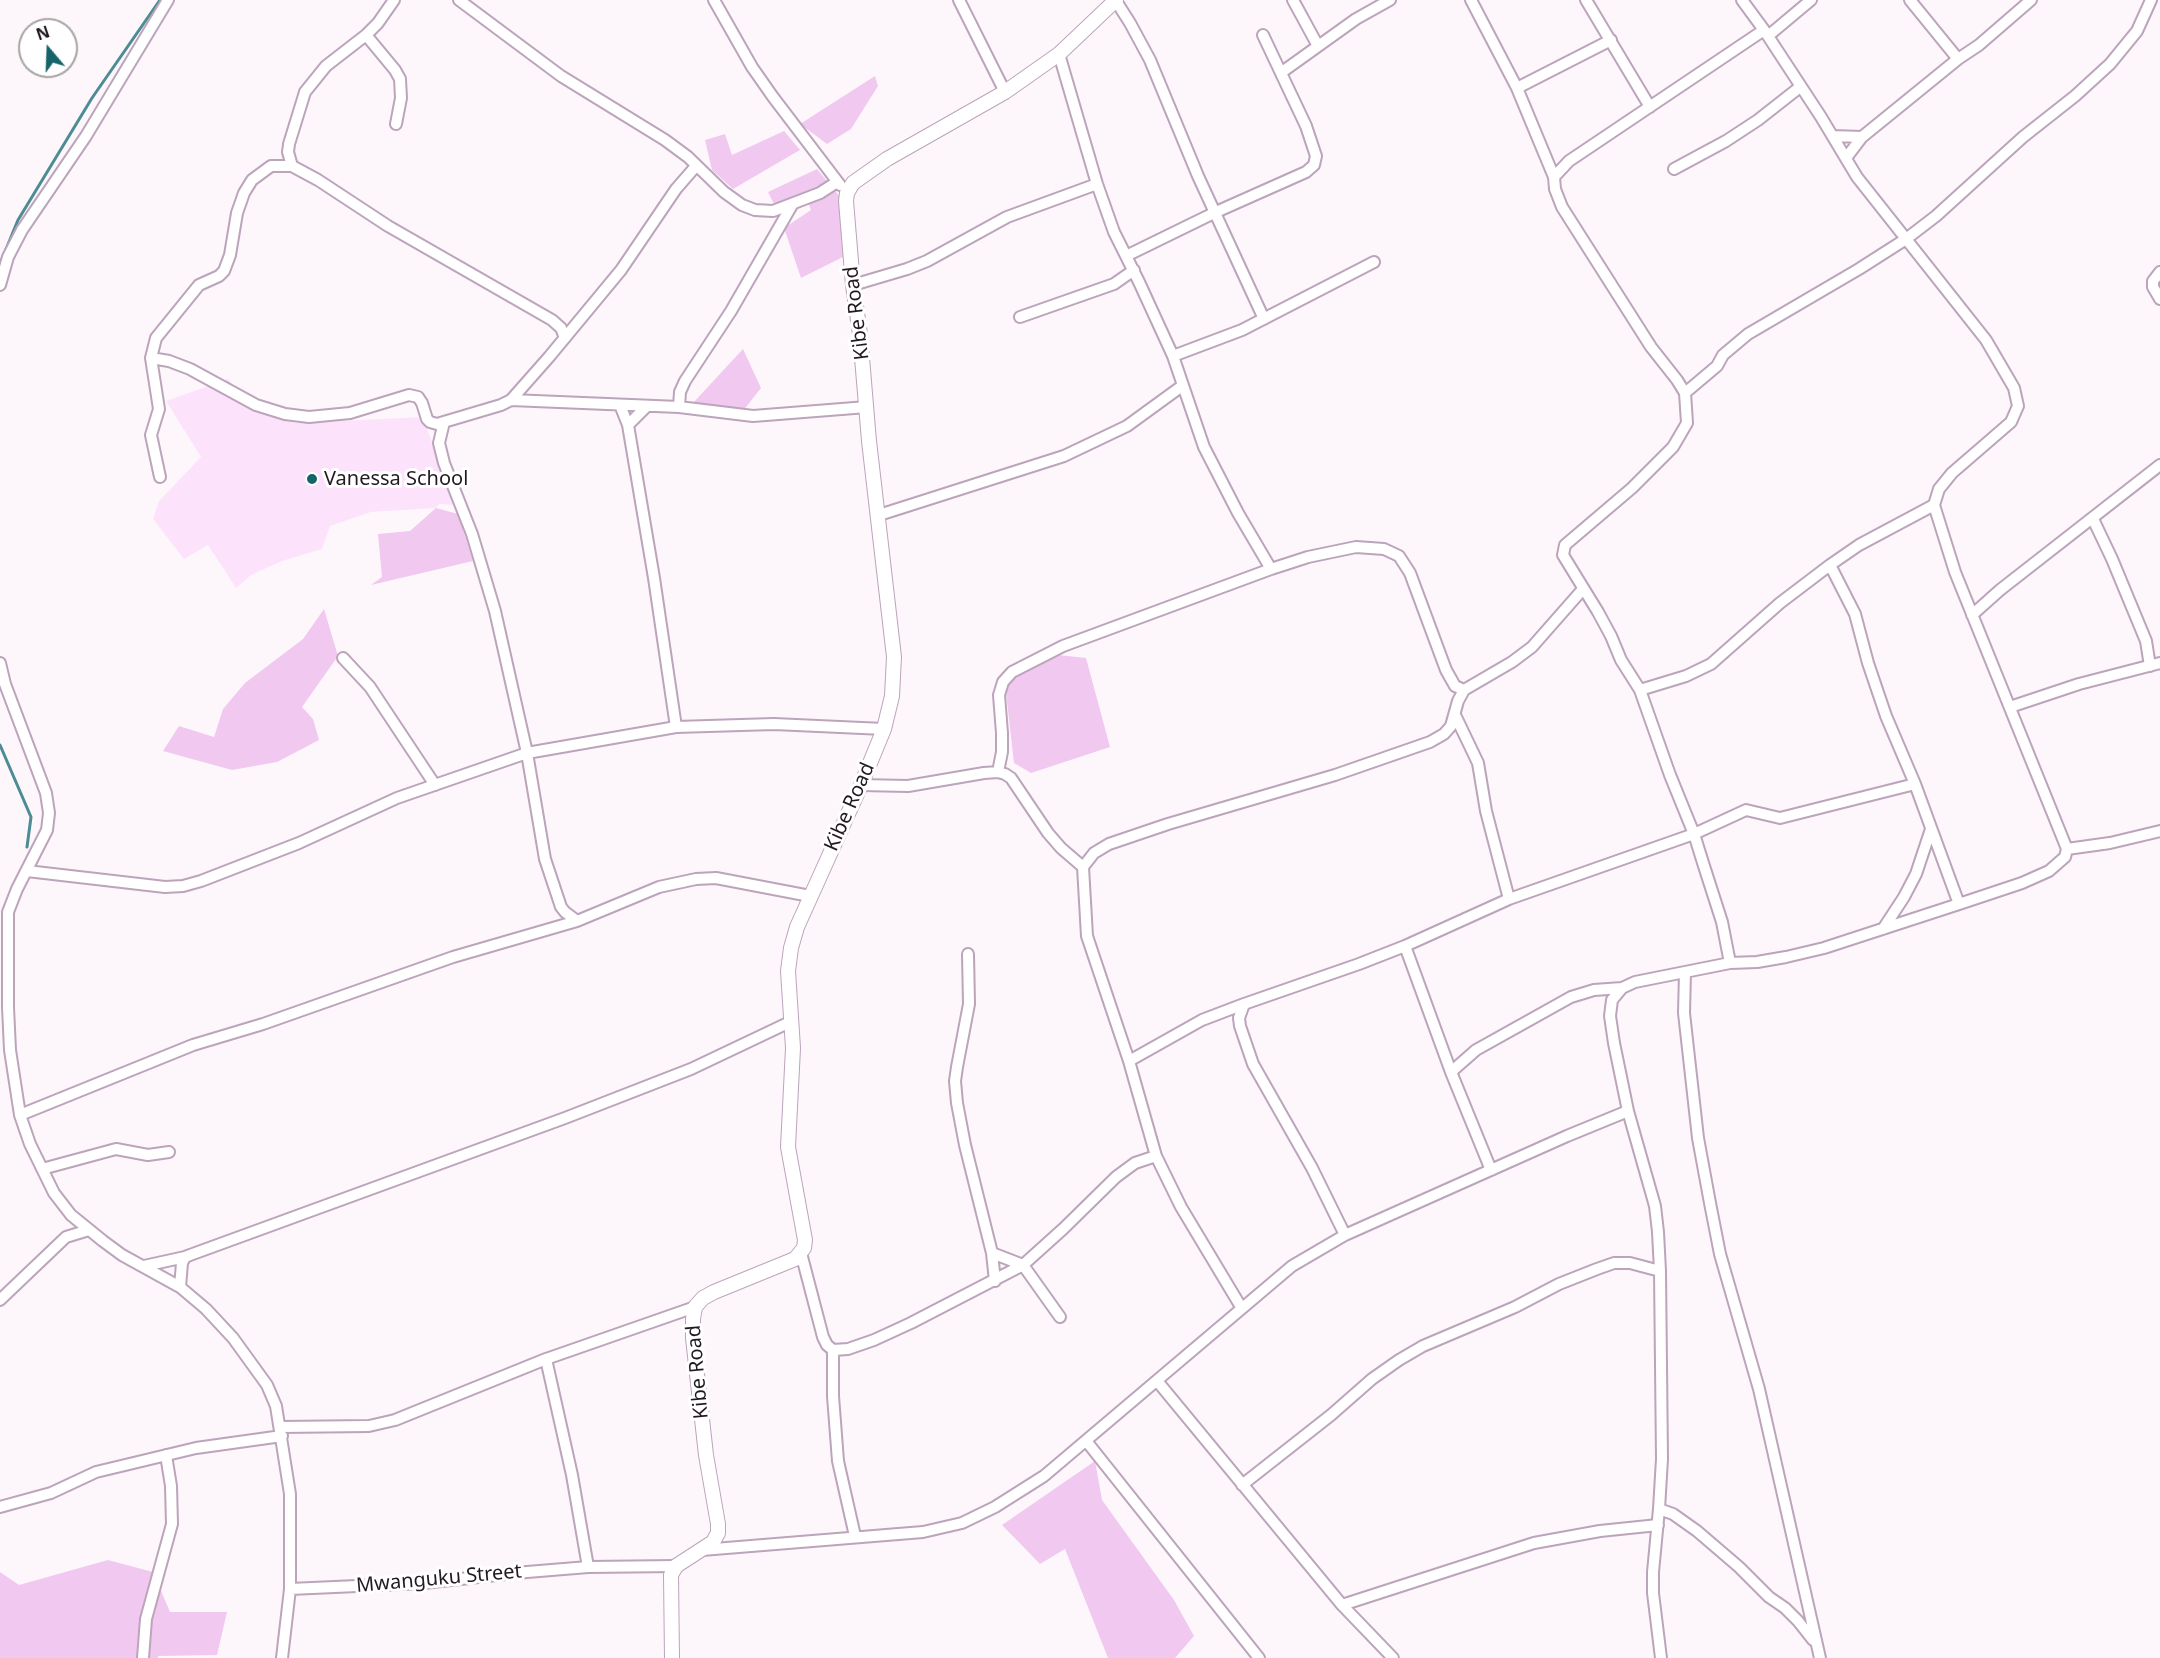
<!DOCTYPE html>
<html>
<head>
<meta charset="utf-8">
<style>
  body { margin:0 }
  #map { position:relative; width:2160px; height:1658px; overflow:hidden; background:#fdf7fc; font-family:"Noto Sans",sans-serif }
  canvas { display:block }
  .north { position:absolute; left:18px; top:18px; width:60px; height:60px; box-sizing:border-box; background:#fff; border:2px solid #a7a3a6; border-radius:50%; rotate:341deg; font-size:16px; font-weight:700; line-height:24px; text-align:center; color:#221921 }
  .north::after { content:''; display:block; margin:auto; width:21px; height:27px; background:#15646a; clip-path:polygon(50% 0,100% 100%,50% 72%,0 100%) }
</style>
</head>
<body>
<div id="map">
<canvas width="2160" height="1658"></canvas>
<div class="north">N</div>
</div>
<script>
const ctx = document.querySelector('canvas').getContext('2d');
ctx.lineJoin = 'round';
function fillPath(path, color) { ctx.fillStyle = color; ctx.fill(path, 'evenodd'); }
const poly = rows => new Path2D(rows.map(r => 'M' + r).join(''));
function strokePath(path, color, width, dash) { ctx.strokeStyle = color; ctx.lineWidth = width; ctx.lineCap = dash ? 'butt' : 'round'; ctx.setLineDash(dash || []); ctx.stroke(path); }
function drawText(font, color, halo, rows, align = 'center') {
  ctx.font = font + ' "Noto Sans",sans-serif'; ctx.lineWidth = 6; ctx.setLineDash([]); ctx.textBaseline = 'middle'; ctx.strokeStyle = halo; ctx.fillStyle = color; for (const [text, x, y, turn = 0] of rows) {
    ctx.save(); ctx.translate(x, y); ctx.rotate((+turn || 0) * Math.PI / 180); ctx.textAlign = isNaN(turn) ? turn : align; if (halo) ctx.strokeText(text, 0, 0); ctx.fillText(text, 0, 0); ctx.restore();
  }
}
const built = poly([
  [228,379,257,412,295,423,423,417,454,505,439,504,436,508,371,512,330,526,322,549,282,561,251,575,236,588,208,545,184,559,153,519,159,501,201,457,166,401]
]);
const green = poly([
  [875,76,878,86,851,129,827,144,800,124],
  [784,131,800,150,733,189,712,170,705,140,725,134,732,155],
  [817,169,841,198,851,253,801,278,784,228,811,210,805,194,775,206,768,192],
  [743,349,761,388,743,411,692,404],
  [436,508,458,514,473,561,371,585,382,577,378,534,410,531],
  [324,609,338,656,302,707,313,719,319,740,277,762,232,770,163,751,179,726,214,737,223,709,245,683,303,639],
  [1058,655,1086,658,1110,747,1031,773,1014,763,1005,684,1031,667],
  [1095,1461,1102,1500,1174,1600,1194,1636,1175,1658,1108,1658,1065,1549,1040,1564,1002,1525],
  [108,1560,153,1572,170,1612,227,1612,217,1655,158,1656,158,1658,0,1658,0,1572,19,1585]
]);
const stream = poly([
  [0,264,18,220,92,98,160,0],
  [0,745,31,817,27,847]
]);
const minor = poly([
  [459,0,561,76,665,140,688,157,724,192,742,205,755,210,773,211,820,193,837,182],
  [714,0,752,67,773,97,840,185],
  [959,0,1005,92],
  [1293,0,1318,46],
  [1471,0,1517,88,1554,177,1555,189,1562,207,1651,347,1677,380,1685,393],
  [1586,0,1650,107],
  [1910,0,1958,59],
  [1116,1,1130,23,1150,60,1198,176,1264,319],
  [366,35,395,70,400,79,401,98,396,124],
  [1768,36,1811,0],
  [1059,54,1097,184,1114,232,1139,282,1173,356,1204,447,1238,513,1271,569],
  [1282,72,1356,19,1390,0],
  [1517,88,1611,40],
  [1833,136,1862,137],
  [1846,158,1862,137,1958,59,1979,45,2031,0],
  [292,166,288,152,289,144,305,92,326,66,366,35,378,23,394,0],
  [1674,169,1726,141,1758,120,1800,87],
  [1554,177,1569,161,1764,30],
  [1126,256,1216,212,1306,172,1314,165,1316,156,1306,126,1263,35],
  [2160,272,2153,281,2153,287,2160,299],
  [0,285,8,257,22,230,86,136,168,0],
  [853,285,907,269,927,261,1007,217,1097,184],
  [1020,317,1114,284,1134,270],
  [1173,356,1242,330,1374,262],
  [151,358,169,361,190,369,256,405,285,414,309,417,350,413,409,395,418,397,422,403,427,419,430,422,437,424,501,405,511,400,549,357,621,270,676,189,696,166],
  [511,400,679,407,753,416,867,407],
  [620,405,628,425,654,578,676,727],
  [679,407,680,392,685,381,731,311,792,205],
  [444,422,439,443,444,463,472,534,495,611,527,753,545,859,561,907,565,912,577,921],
  [628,425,647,406],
  [160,477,151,435,159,409,151,358,156,338,199,285,219,276,224,271,230,255,237,213,244,193,252,180,271,166,292,166,318,180,388,226,552,320,561,328,565,338],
  [879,515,1064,456,1127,426,1182,386],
  [2093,519,2112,559,2146,641,2150,666],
  [1830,565,1855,614,1868,663,1886,716,1915,784,1959,904],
  [1972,615,2000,590,2160,465],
  [343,658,370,687,435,785],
  [0,663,5,684,46,793,49,813,47,830,17,889,8,912,8,1007,10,1050,20,1115,30,1144,54,1193,71,1215,103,1241,122,1255,180,1287,206,1309,233,1338,267,1385,276,1406,290,1494,290,1589,282,1658],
  [1640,690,1686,676,1711,664,1780,603,1830,565,1859,545,1934,505],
  [2010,707,2079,684,2160,663],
  [1455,715,1478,763,1486,811,1509,899],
  [998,772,1002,752,1002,733,999,695,1003,682,1012,672,1063,646,1271,569,1308,557,1356,547,1384,549,1399,556,1410,573,1446,670,1455,686,1464,690,1512,662,1532,647,1583,589],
  [861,785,908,786,984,773,998,772,1005,774,1011,778,1048,833,1061,848,1083,867],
  [2067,849,2110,843,2160,831],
  [27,871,165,887,183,886,201,881,299,843,397,798,527,753,676,727,774,724,884,729],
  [1883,929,1904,897,1916,874,1931,829],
  [1405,946,1451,1072,1491,1170],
  [968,954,969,1004,957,1067,955,1081,957,1103,965,1145,992,1253,995,1281],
  [1730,963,1722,922,1704,866,1694,834,1670,775,1640,690,1621,660,1611,636,1598,612,1563,555,1565,545,1632,488,1673,447,1687,423,1685,393,1717,366,1723,355,1748,334,1859,269,1906,239,1936,216,2023,137,2075,96,2110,64,2137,31,2151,0],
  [1685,972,1684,1013,1698,1138,1710,1203,1720,1254,1759,1389,1820,1658],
  [1244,1004,1239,1018,1240,1026,1253,1064,1312,1168,1345,1235],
  [1129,1061,1202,1020,1244,1004,1359,964,1405,946,1509,899,1694,834,1746,810,1780,818,1915,784],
  [1451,1072,1476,1050,1571,997,1594,990,1622,988],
  [20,1115,193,1045,263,1024,453,957,577,921,659,887,696,879,716,878,810,896],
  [42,1169,116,1149,148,1155,169,1152],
  [801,1253,823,1337,827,1345,833,1350,848,1349,874,1340,911,1323,1023,1265,1063,1229,1116,1177,1135,1163,1156,1156],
  [992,1253,1023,1265,1060,1317],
  [144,1266,185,1257],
  [180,1287,182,1263,185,1257,190,1255,565,1118,691,1069,790,1022],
  [0,1300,66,1237,89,1230],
  [1241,1307,1181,1207,1156,1156,1129,1061,1087,936,1083,867,1094,853,1109,844,1168,824,1335,775,1430,742,1444,734,1451,726,1458,701,1464,690],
  [833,1350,833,1396,838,1461,855,1536],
  [546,1359,572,1475,588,1567],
  [1158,1382,1342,1605,1393,1658],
  [280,1427,369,1426,395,1420,546,1359,695,1307],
  [1087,1442,1259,1658],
  [1242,1485,1331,1415,1372,1379,1399,1360,1423,1346,1515,1307,1559,1284,1597,1269,1614,1263,1630,1263,1660,1271],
  [0,1507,51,1493,96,1472,196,1448,282,1436],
  [1659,1509,1673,1514,1697,1531,1739,1567,1769,1597,1785,1608,1798,1621,1813,1640],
  [702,1550,923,1532,962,1523,995,1507,1044,1476,1292,1266,1345,1235,1567,1136,1628,1111],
  [290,1589,424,1583,515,1573,588,1567,676,1566],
  [1342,1605,1534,1543,1600,1531,1658,1525],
  [143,1658,146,1619,172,1524,171,1486,166,1455],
  [1661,1658,1653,1593,1653,1572,1659,1509,1662,1459,1660,1271,1658,1232,1655,1206,1628,1111,1614,1043,1610,1016,1612,1000,1622,988,1635,982,1730,963,1757,962,1786,957,1824,948,1959,904,2022,883,2049,871,2065,857,2067,849,1955,572,1934,505,1939,489,1952,473,2011,422,2018,406,2014,388,1986,340,1857,177,1821,117,1764,30,1742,0]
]);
const tertiary = poly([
  [672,1658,671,1575,676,1566,713,1542,718,1533,718,1524,706,1455,693,1338,693,1319,695,1307,703,1298,714,1292,795,1259,804,1248,805,1240,788,1147,793,1048,788,971,791,948,797,927,861,785,884,729,892,696,894,657,869,441,860,334,853,285,846,201,847,193,853,183,887,159,1005,92,1059,54,1116,0]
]);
const markers = [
  [312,479,6,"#15646a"]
];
const streetNames = [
  ["Kibe Road",857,313,-97],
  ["Kibe Road",850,807,-66],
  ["Kibe Road",698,1372,-95],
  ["Mwanguku Street",439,1579,-5]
];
const poiNames = [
  ["Vanessa School",324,479]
];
fillPath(built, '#fce3fb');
fillPath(green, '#f1c8f0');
strokePath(stream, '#4d8c94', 3);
strokePath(minor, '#bca4bb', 14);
strokePath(tertiary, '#bca4bb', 16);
strokePath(minor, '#fff', 10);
strokePath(tertiary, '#fff', 14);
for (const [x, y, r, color] of markers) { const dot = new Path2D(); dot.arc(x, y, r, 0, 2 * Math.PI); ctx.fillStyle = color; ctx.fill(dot); strokePath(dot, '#fff', 2); }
drawText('20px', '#221921', '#fff', streetNames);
drawText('20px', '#221921', '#fff', poiNames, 'left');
</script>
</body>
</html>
